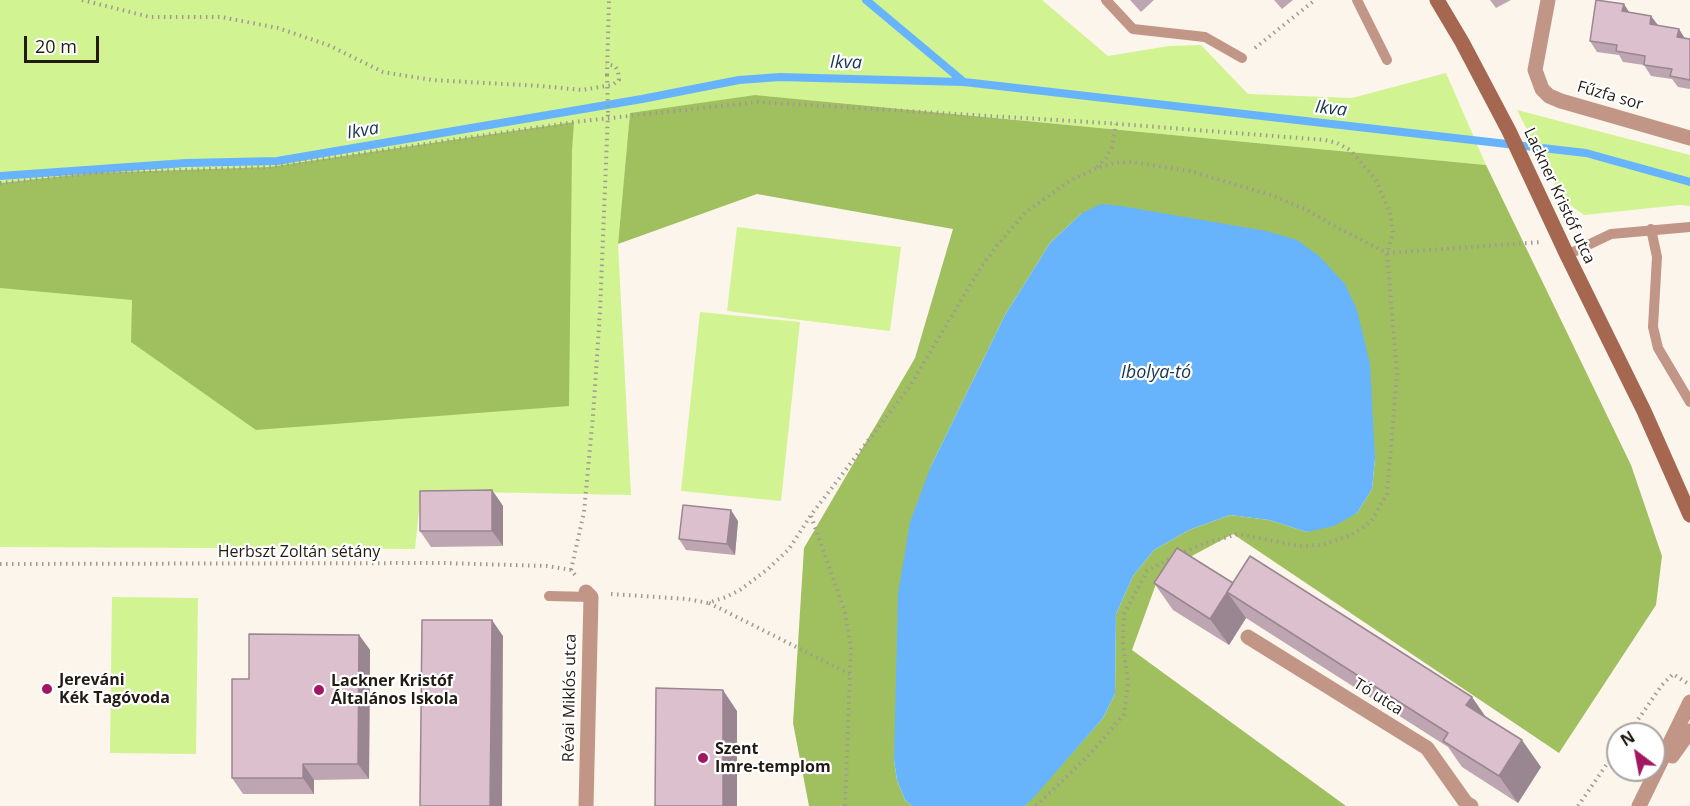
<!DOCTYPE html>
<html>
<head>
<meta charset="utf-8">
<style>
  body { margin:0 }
  #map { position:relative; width:1690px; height:806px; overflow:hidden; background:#fcf5ec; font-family:"Open Sans",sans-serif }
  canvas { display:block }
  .north { position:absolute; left:1606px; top:722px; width:60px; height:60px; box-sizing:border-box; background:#fff; border:2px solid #a7a4a1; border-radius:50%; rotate:328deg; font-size:16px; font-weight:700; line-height:24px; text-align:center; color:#221b13 }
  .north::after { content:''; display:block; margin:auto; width:21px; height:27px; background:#a11762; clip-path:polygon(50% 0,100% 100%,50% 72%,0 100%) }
  .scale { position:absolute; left:24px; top:36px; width:75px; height:27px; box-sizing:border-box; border:3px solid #221b13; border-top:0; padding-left:8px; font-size:18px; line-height:21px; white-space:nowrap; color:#221b13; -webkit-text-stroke:4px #fff; paint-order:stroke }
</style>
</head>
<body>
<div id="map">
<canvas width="1690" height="806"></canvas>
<div class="north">N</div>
<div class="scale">20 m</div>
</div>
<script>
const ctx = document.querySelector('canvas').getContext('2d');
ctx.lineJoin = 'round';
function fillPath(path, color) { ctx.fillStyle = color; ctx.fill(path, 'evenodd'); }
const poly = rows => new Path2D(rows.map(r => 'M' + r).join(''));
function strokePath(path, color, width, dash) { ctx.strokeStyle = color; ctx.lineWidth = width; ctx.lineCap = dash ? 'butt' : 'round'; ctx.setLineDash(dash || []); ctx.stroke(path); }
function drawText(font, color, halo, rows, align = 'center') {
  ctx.font = font + ' "Open Sans",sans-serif'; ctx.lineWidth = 4.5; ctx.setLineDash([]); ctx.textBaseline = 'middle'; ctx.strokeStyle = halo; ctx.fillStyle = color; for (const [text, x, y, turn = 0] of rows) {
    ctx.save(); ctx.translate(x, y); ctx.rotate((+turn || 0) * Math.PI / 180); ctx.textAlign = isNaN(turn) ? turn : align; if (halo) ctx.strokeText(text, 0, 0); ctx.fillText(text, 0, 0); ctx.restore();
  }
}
const green = poly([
  [0,0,1042,0,1108,56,1169,46,1201,45,1248,94,1352,98,1446,73,1486,165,755,95,630,114,618,244,631,495,421,491,415,549,0,547],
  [1517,110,1690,155,1690,206,1680,205,1584,215,1563,200],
  [737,227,901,247,890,331,727,311],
  [700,312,800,322,781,501,681,491],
  [112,597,198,598,196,754,110,753]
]);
const forest = poly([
  [755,95,1486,165,1631,465,1662,556,1656,605,1559,753,1233,534,1160,573,1132,650,1346,806,1025,806,1103,718,1115,694,1116,614,1133,576,1154,550,1189,530,1230,515,1269,520,1307,532,1357,513,1372,489,1375,459,1082,213,1050,243,1005,315,931,466,894,760,897,780,905,800,912,806,809,806,793,723,804,548,915,358,953,229,757,194,618,244,630,113],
  [574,122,572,151,569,406,256,430,131,342,132,300,0,288,0,183,93,173,269,167]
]);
const water = poly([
  [1101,204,1121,206,1266,231,1297,240,1319,256,1345,284,1357,310,1370,364,1375,459,1372,489,1357,513,1334,526,1307,532,1269,520,1230,515,1189,530,1154,550,1133,576,1116,614,1115,694,1103,718,1035,796,1025,806,912,806,905,800,897,780,894,760,898,594,910,522,931,466,1005,315,1050,243,1082,213]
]);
const stream = poly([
  [866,0,964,82],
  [0,176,186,163,277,161,642,99,739,80,780,77,964,82,1586,153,1690,182]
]);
const path = poly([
  [82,0,150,17,221,17,278,28,328,45,383,72,432,80,541,86,582,90,612,85,619,80,618,71,615,66,606,64],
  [1255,48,1315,0],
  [607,75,609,0],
  [1097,167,1106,158,1112,147,1116,124],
  [0,183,93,173,269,167,574,122,758,102,1106,123,1325,140,1337,143,1350,150,1375,178,1390,213,1393,233,1387,253,1397,374,1387,494,1371,522,1351,535,1322,545,1300,546,1238,534,1203,544,1182,553],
  [811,516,845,612,851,648,850,674],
  [0,564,442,563,547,566,571,570,576,576],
  [571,570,584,512,593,416,600,312,608,113],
  [611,594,687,599,708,603,726,597,740,590,768,569,789,549,811,515,910,386,981,267,999,243,1026,212,1071,180,1097,168,1114,163,1132,162,1190,171,1274,196,1307,210,1334,226,1387,253,1541,242],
  [709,603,850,674,845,806],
  [1628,734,1662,685,1673,674,1687,683],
  [1036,806,1090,754,1124,714,1128,684,1123,643,1124,614,1147,571,1175,556],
  [1578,806,1618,748]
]);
const lane = poly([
  [1106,0,1133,29,1205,37,1242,58],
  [1357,0,1387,60],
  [1651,229,1657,257,1653,327,1658,348,1690,402],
  [1567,255,1611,234,1690,227],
  [549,596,591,597]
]);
const street = poly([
  [1548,0,1535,70,1542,89,1549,96,1561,101,1690,138],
  [1248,637,1427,748,1466,803,1471,806],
  [1672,756,1690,731],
  [586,806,591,597,586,592],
  [1639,806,1690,702]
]);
const secondary = poly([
  [1437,0,1462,42,1509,131,1567,255,1644,411,1690,515]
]);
const pathBridge = poly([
  [607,75,608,113]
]);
const wall = poly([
  [1130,0,1154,0,1141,12],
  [1274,0,1293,0,1282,9],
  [1490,0,1511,0,1496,8],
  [1629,12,1651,16,1658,25,1685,39,1690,39,1690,89,1678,87,1672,79,1651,76,1644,65,1623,62,1619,55,1597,52,1590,41],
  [492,490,503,506,503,546,431,547,420,531],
  [738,521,735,555,686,550,679,539],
  [1154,583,1233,583,1486,718,1541,767,1518,803,1462,767,1448,747,1246,618,1229,645,1173,610],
  [359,635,370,650,369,779,314,780,314,794,243,794,232,778,249,679]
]);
const shadedWall = poly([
  [1624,4,1631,15,1622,11],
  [1651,16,1659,27,1650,24],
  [1679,29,1686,40,1677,37],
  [492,490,503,506,503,546,492,531],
  [731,510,738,521,735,555,727,544],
  [1233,583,1227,592,1246,618,1229,645,1210,619],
  [492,620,503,636,502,806,490,806],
  [359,635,370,650,369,779,358,764],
  [723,690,737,711,737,806,723,806],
  [1472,697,1490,723,1466,705],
  [1522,740,1541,767,1518,803,1499,776],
  [303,764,314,780,314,794,303,778]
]);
const building = poly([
  [1596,0,1624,4,1622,11,1651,16,1650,24,1679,29,1677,37,1690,39,1690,80,1670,76,1672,69,1644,65,1645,56,1616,51,1617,45,1590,41,1596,0],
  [492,490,492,531,420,531,420,491,492,490],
  [683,505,731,510,727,544,679,539,683,505],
  [1177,548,1233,583,1210,619,1154,583,1177,548],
  [1250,556,1472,697,1466,705,1522,740,1499,776,1443,741,1448,733,1227,592,1250,556],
  [422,620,492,620,490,806,420,806,422,620],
  [249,634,359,635,358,764,303,764,303,778,232,778,232,679,249,679,249,634],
  [656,688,723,690,723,806,655,806,656,688]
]);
const markers = [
  [47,689,6,"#a11762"],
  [319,690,6,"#a11762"],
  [703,758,6,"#a11762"]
];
const streetNames = [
  ["Fűzfa sor",1610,96,16],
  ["Lackner Kristóf utca",1559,196,65],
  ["Herbszt Zoltán sétány",299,552],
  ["Tó utca",1378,697,32],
  ["Révai Miklós utca",570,698,-89]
];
const poiNames = [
  ["Jereváni",59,680],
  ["Kék Tagóvoda",59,698],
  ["Lackner Kristóf",331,681],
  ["Általános Iskola",331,699],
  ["Szent",715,749],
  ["Imre-templom",715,767]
];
const waterNames = [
  ["Ikva",846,63,1],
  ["Ikva",1331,109,7],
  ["Ikva",363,131,-10],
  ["Ibolya-tó",1156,373]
];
fillPath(green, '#d1f392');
fillPath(forest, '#a0c060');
fillPath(water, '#67b4fc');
strokePath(stream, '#67b4fc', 8);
strokePath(path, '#a19a92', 4, [1.5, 4.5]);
strokePath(lane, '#c29686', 10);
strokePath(street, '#c29686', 15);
strokePath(secondary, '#a56750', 15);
strokePath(pathBridge, '#a19a92', 4, [1.5, 4.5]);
fillPath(wall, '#bda5b1');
fillPath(shadedWall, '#9a8690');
fillPath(building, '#dcc0ce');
strokePath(building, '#9a8690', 1.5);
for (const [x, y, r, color] of markers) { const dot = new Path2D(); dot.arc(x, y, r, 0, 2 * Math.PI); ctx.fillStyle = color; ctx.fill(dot); strokePath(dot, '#fff', 2); }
drawText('16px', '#221b13', '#fff', streetNames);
drawText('bold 16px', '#221b13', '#fff', poiNames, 'left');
drawText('italic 18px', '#153551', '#fff', waterNames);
</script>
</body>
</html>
